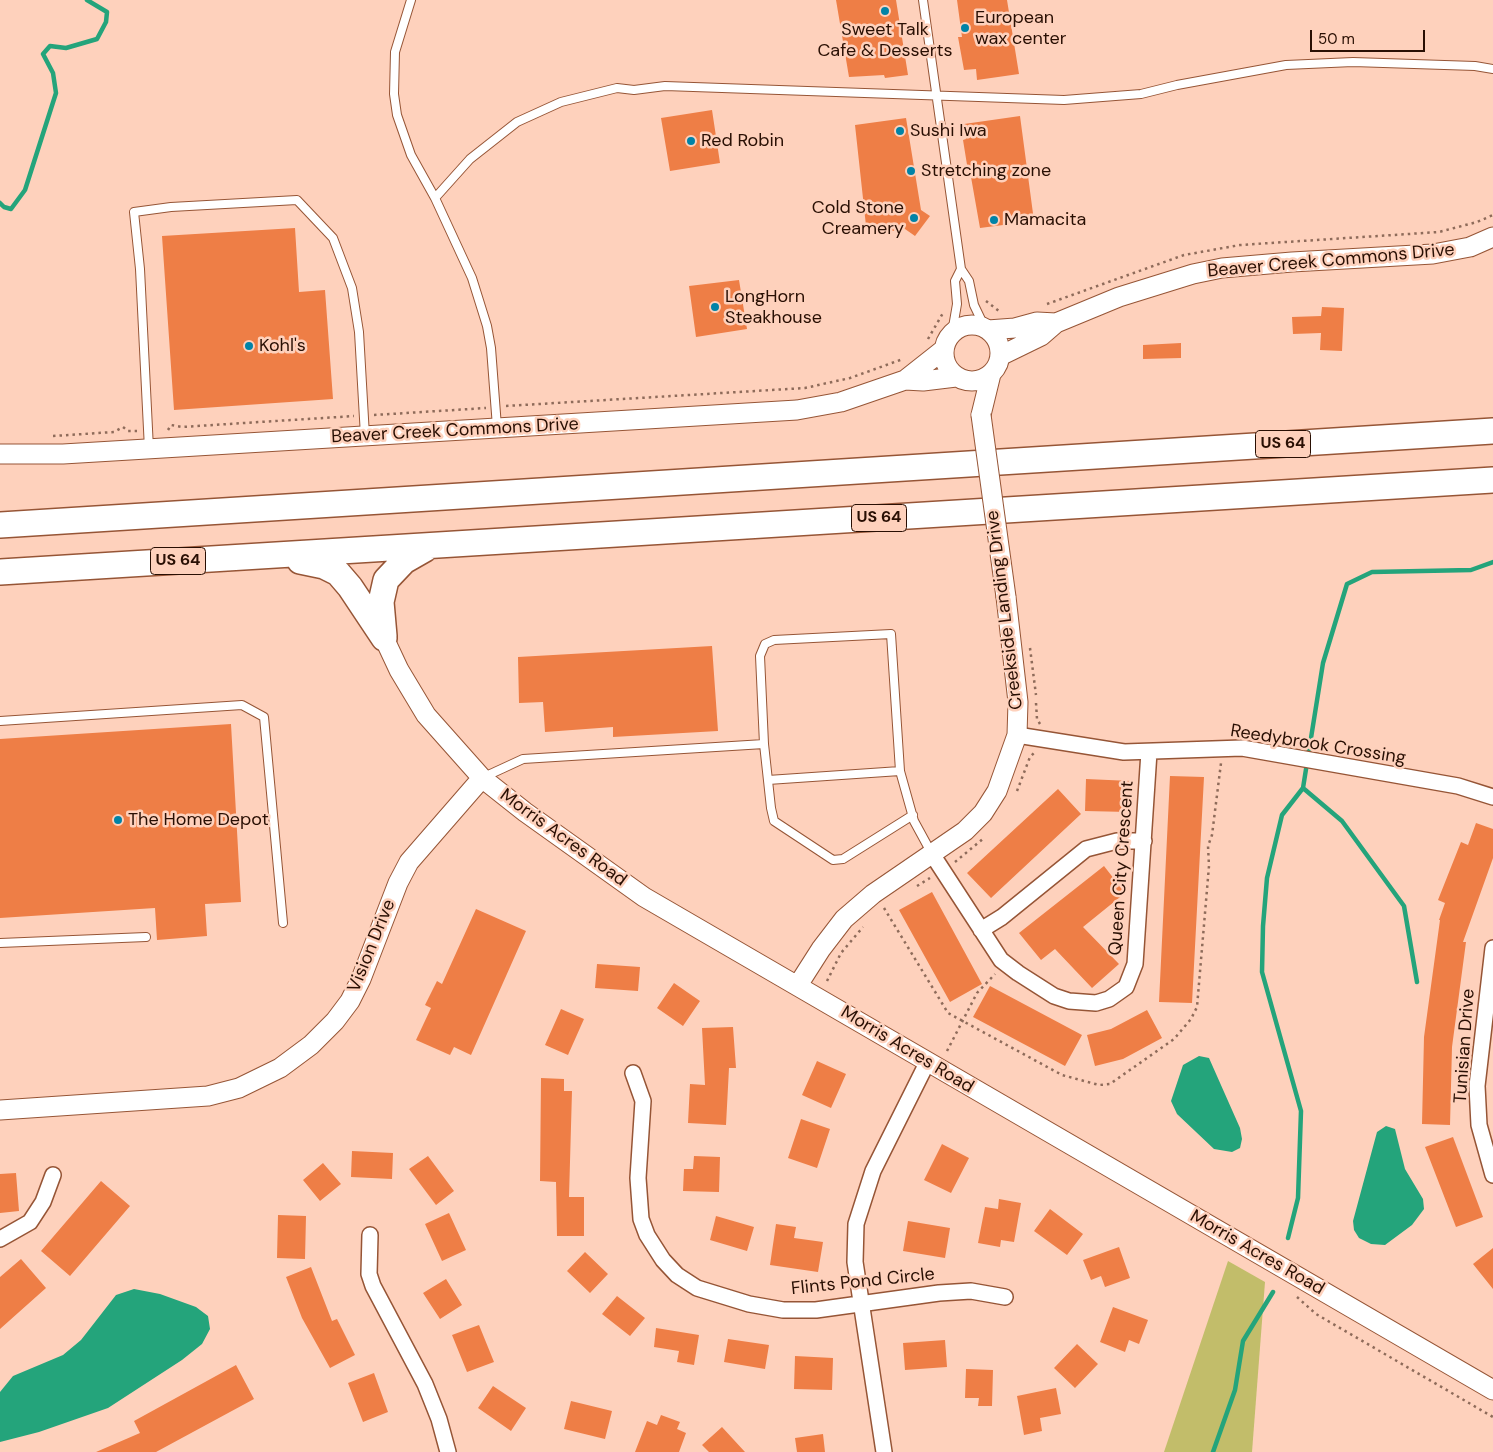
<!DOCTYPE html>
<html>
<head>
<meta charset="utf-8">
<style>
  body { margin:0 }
  #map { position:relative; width:1493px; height:1452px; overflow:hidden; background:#fed1bc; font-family:"DM Sans",sans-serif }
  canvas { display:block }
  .scale { position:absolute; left:1310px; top:30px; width:115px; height:22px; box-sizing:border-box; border:2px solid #290f03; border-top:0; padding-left:6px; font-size:15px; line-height:18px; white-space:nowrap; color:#290f03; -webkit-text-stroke:4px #fed1bc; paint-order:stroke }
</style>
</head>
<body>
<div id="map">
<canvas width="1493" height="1452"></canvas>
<div class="scale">50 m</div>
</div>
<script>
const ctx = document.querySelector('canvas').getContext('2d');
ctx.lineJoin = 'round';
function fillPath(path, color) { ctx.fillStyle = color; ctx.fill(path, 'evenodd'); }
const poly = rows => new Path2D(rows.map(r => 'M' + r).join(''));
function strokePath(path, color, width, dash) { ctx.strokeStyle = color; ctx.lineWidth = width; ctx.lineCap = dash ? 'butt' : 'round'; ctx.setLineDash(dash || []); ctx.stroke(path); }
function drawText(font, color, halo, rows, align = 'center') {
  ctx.font = font + ' "DM Sans",sans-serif'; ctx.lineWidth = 5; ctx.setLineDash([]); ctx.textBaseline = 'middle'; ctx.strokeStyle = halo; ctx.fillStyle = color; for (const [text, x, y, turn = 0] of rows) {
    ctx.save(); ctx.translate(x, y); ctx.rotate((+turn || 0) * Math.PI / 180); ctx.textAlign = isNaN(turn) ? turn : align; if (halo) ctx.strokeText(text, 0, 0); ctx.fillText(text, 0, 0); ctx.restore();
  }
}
const green = poly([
  [1228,1261,1265,1282,1252,1452,1164,1452]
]);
const water = poly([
  [1199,1056,1209,1058,1240,1128,1242,1139,1240,1148,1232,1152,1214,1149,1177,1114,1171,1101,1183,1065],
  [1386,1126,1395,1129,1405,1169,1423,1199,1424,1209,1412,1225,1385,1245,1371,1244,1359,1238,1354,1230,1353,1221,1377,1132],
  [134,1289,160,1294,196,1307,208,1316,210,1329,202,1344,182,1360,108,1408,39,1432,0,1442,0,1392,13,1376,63,1355,81,1340,116,1295]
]);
const stream = poly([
  [0,203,4,207,11,209,25,190,56,93,53,73,43,54,50,46,66,48,97,39,106,22,107,12,87,0],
  [1303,788,1342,821,1404,906,1417,982],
  [1288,1238,1298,1198,1301,1111,1262,972,1263,926,1267,878,1282,815,1303,788,1323,663,1347,584,1372,572,1471,570,1493,562],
  [1213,1452,1235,1390,1243,1341,1273,1292]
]);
const building = poly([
  [836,0,896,0,908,75,885,78,884,75,849,77],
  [957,0,1007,0,1019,74,977,80,976,69,964,70,958,37,962,37],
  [712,110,720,163,670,171,661,118],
  [1020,116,1034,221,980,228,971,177,969,177,963,140,966,139,964,124],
  [906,118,921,210,930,216,915,236,905,229,867,235,855,125],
  [295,228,299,292,325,290,333,399,174,410,162,236],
  [739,280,747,329,696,337,689,286],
  [1322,307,1344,308,1342,351,1320,350,1321,333,1293,334,1292,317,1321,316],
  [1181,343,1181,358,1143,359,1143,345],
  [712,646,718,731,613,737,613,727,545,732,543,702,519,703,518,657],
  [231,724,241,902,205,904,207,936,157,940,155,908,0,918,0,739],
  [1170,776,1204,777,1192,1003,1159,1002],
  [1086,779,1131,781,1129,812,1085,811],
  [1058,789,1081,814,991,898,967,873],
  [1476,823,1493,829,1493,858,1463,942,1466,942,1452,1047,1450,1125,1422,1124,1424,1037,1440,920,1439,920,1445,903,1438,900,1461,842,1468,845],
  [1104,866,1125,893,1083,927,1119,964,1092,988,1055,949,1041,960,1019,933],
  [932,892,982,984,950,1002,899,910],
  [476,909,526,931,471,1055,454,1047,450,1055,416,1040,431,1008,425,1005,437,981,442,984],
  [597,964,640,967,638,991,595,988],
  [674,983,700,1001,683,1026,657,1008],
  [990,986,1082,1035,1065,1066,973,1017],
  [561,1009,584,1019,568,1055,545,1045],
  [1147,1010,1162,1038,1123,1059,1095,1066,1087,1035,1111,1029],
  [733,1027,736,1068,729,1068,726,1125,688,1123,690,1084,705,1085,702,1028],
  [817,1061,846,1074,831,1108,802,1095],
  [541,1078,564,1079,564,1091,572,1091,569,1197,584,1197,584,1236,557,1236,556,1182,540,1181],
  [801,1119,830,1129,817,1168,788,1158],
  [1453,1137,1483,1217,1456,1227,1425,1147],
  [942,1144,969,1158,951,1193,924,1180],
  [352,1151,393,1153,392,1179,351,1177],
  [428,1156,454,1191,436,1205,409,1169],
  [694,1156,720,1157,719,1192,683,1191,684,1169,693,1169],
  [323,1163,341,1184,320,1201,303,1180],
  [16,1173,19,1211,0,1213,0,1174],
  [101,1181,130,1206,70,1276,41,1251],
  [999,1199,1021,1203,1014,1242,1001,1240,1000,1247,978,1243,985,1207,998,1209],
  [1050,1209,1083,1234,1067,1255,1034,1231],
  [449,1213,466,1250,442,1261,425,1224],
  [278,1215,306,1216,305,1259,277,1258],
  [716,1216,754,1227,747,1251,710,1240],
  [908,1221,950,1228,945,1258,903,1251],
  [776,1224,796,1227,794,1238,823,1242,818,1272,770,1265],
  [1119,1247,1130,1278,1105,1287,1101,1276,1091,1280,1083,1260],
  [1493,1248,1493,1289,1473,1264],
  [585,1252,608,1274,590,1293,567,1271],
  [21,1259,46,1288,0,1329,0,1277],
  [311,1267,332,1321,337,1319,355,1355,330,1368,302,1318,286,1277],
  [446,1279,462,1305,440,1319,423,1293],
  [617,1296,645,1318,630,1336,602,1314],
  [1113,1307,1148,1320,1139,1344,1129,1340,1125,1352,1100,1342],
  [479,1325,494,1362,467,1372,452,1335],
  [656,1328,699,1335,694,1365,677,1362,679,1351,654,1347],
  [728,1339,769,1345,765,1369,724,1362],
  [945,1340,947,1367,905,1370,903,1343],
  [1077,1344,1098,1364,1075,1388,1054,1368],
  [795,1356,833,1358,832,1390,794,1389],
  [236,1365,254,1399,156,1452,96,1452,140,1433,134,1421],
  [966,1369,993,1370,992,1406,978,1406,979,1398,965,1398],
  [374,1373,388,1412,363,1422,348,1383],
  [493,1386,526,1408,511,1431,478,1408],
  [1056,1388,1061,1414,1040,1418,1042,1431,1024,1435,1017,1396],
  [571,1401,612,1411,605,1439,564,1429],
  [661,1415,680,1422,677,1429,686,1433,679,1452,635,1452,647,1421,657,1425],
  [722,1427,745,1452,709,1452,702,1445],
  [823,1434,825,1452,797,1452,795,1438]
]);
const path = poly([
  [986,301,999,311],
  [1047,304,1184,255,1240,245,1439,232,1477,222,1493,215],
  [928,339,943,313],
  [506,406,805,388,850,378,903,359],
  [374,415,486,408],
  [168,430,171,425,182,427,354,416],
  [53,436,114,432,123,427,128,431,137,431],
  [1030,648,1036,695],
  [1036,703,1037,719,1040,724],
  [1017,791,1030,757,1034,753],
  [955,862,984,838],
  [917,886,930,878],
  [884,908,948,1013,1062,1075,1099,1085,1110,1084,1174,1039,1191,1019,1197,1007,1209,866,1208,846,1212,835,1221,763],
  [827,981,841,953,863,927],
  [947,1051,977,993,995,974],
  [1297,1297,1316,1314,1493,1417]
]);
const service = poly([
  [411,0,395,52,394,94,397,115,411,155,435,198,472,278,487,326,491,348,497,427],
  [923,0,961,269,969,281,974,305,985,328],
  [435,198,470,159,517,122,561,102,617,88,634,90,665,86,1064,100,1141,94,1177,85,1286,65,1353,62,1475,66,1493,69],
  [952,333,957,304,955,281,961,269],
  [149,449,140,269,134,212,171,207,297,200,333,238,352,288,359,332,365,436],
  [0,721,242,705,264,717,283,923],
  [764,744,771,808,774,821,833,860,843,859,913,815],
  [484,777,523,759,764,744,760,656,765,644,774,640,891,634,900,771,914,821,932,854],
  [768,780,900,771],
  [0,943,146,937]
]);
const minor = poly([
  [1017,735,1124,752,1242,748,1458,786,1493,797],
  [932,854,1001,960,1018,973,1054,996,1069,1001,1096,1003,1109,999,1126,987,1135,964,1149,752],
  [981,930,1002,917,1086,849,1117,841,1144,841],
  [1493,948,1477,1086,1479,1125,1493,1175],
  [633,1073,643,1101,638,1178,641,1219,647,1235,663,1260,677,1275,697,1288,749,1304,783,1310,816,1310,939,1293,971,1291,1005,1297],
  [370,1235,369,1274,373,1286,425,1384,439,1419,448,1452],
  [0,1239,30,1222,43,1202,53,1175],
  [884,1452,855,1262,856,1224,873,1171,927,1063]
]);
const tertiary = poly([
  '944 353a28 28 0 1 1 56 0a28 28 0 1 1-56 0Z',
  [988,330,1015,328,1037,322,1056,323],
  [1000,356,1041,336,1056,323,1119,297,1193,274,1222,268,1292,262,1433,254,1470,247,1493,237],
  [905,380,923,381,956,377],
  [981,415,991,374],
  [0,454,63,454,797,410,841,402,905,380,943,350],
  [384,638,399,670,426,715,482,778,525,812,644,897,1493,1390],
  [798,985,821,949,844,919,873,894,965,831,983,813,997,791,1017,735,1018,702,1006,597],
  [0,1110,208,1096,239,1088,280,1068,311,1045,335,1021,350,1001,361,979,398,883,409,862,482,778]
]);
const trunk = poly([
  [0,525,1493,431],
  [300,561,324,566,338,573,350,587,384,638],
  [0,572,1493,480],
  [384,636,381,602,386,580,404,561,425,549]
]);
const tertiaryBridge = poly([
  [981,415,1006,597]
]);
const markers = [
  [885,11,5,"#0183a7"],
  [965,28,5,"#0183a7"],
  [900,131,5,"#0183a7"],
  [691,141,5,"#0183a7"],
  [911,171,5,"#0183a7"],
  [914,218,5,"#0183a7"],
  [994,220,5,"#0183a7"],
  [715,307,5,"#0183a7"],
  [249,346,5,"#0183a7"],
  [118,820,5,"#0183a7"]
];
const shields = [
  [1283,444,55],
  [879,518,55],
  [178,561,55]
];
const shieldNames = [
  ["US 64",1283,444],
  ["US 64",879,518],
  ["US 64",178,561]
];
const poiNames = [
  ["European",975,18],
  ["wax center",975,39],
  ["Sweet Talk",885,30,"center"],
  ["Cafe & Desserts",885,51,"center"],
  ["Sushi Iwa",910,131],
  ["Red Robin",701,141],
  ["Stretching zone",921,171],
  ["Cold Stone",904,208,"right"],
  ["Creamery",904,229,"right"],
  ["Mamacita",1004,220],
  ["LongHorn",725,297],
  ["Steakhouse",725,318],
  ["Kohl's",259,346],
  ["The Home Depot",128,820]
];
const streetNames = [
  ["Beaver Creek Commons Drive",1331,261,-5],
  ["Beaver Creek Commons Drive",455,431,-3],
  ["Creekside Landing Drive",1005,610,-97],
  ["Reedybrook Crossing",1318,745,9],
  ["Morris Acres Road",563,838,36],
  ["Queen City Crescent",1122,868,-86],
  ["Vision Drive",372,946,-68],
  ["Tunisian Drive",1465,1046,-86],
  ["Morris Acres Road",907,1050,31],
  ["Morris Acres Road",1257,1253,30],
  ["Flints Pond Circle",863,1282,-6]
];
fillPath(green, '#c2bd6a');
fillPath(water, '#24a47b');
strokePath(stream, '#24a47b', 4.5);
fillPath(building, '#ee7e46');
strokePath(service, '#965536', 10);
strokePath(minor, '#965536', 18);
strokePath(tertiary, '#965536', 21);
strokePath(trunk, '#965536', 28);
strokePath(path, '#8e6b5a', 2.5, [2.5, 4]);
strokePath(service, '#fff', 8);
strokePath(minor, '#fff', 15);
strokePath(tertiary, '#fff', 19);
strokePath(trunk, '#fff', 25);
strokePath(tertiaryBridge, '#965536', 21, []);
strokePath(tertiaryBridge, '#fff', 19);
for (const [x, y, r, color] of markers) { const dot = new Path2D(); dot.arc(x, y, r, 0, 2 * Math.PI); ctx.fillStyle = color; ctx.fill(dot); strokePath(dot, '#fed1bc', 2); }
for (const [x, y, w] of shields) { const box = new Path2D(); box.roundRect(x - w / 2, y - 13.5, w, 27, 4); ctx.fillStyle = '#fed1bc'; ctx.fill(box); strokePath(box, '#290f03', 1); }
drawText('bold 16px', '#290f03', null, shieldNames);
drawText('18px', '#290f03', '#fed1bc', poiNames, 'left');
drawText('18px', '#290f03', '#fed1bc', streetNames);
</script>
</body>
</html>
